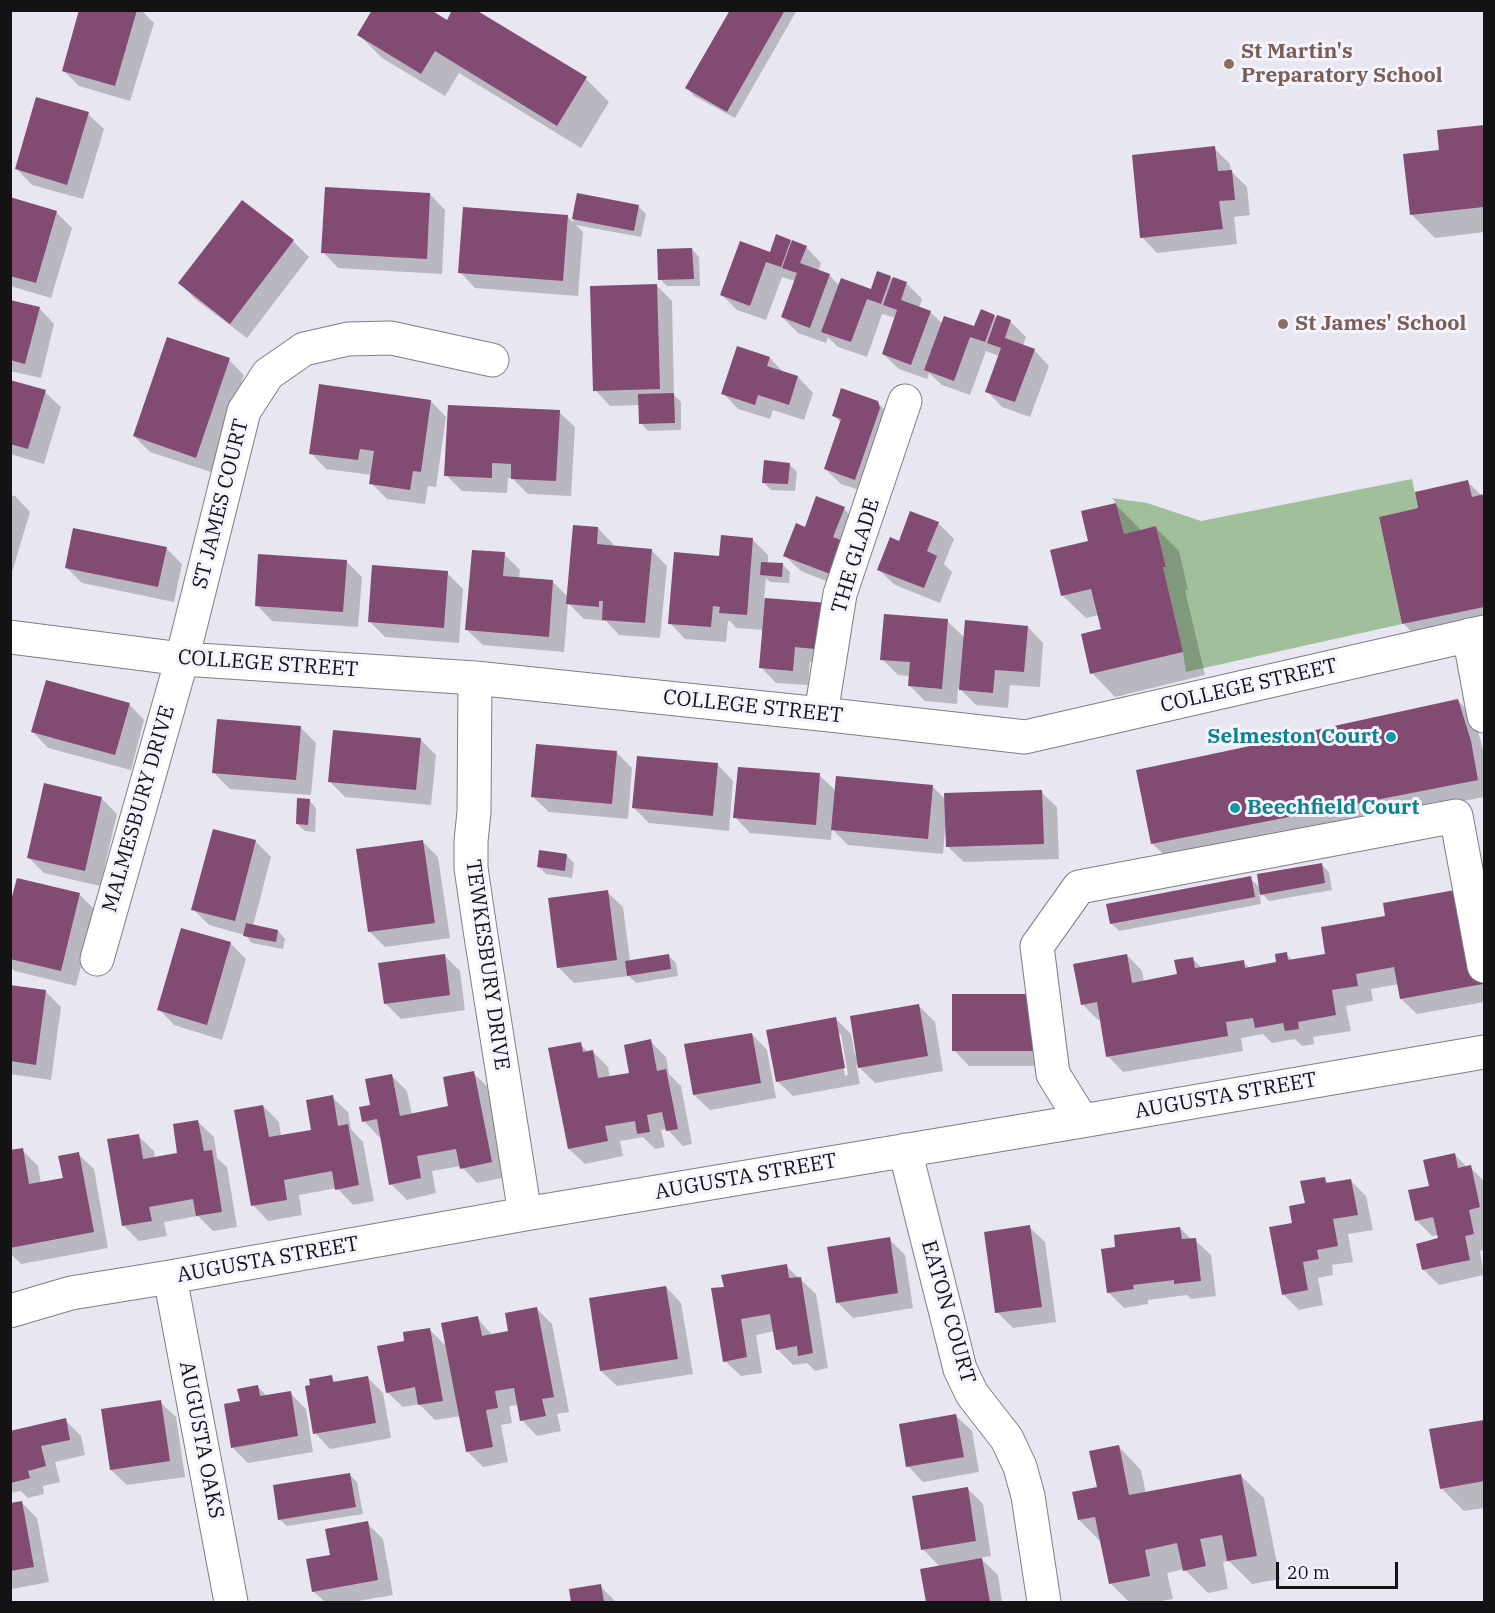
<!DOCTYPE html>
<html>
<head>
<meta charset="utf-8">
<style>
  body { margin:0 }
  #map { position:relative; width:1495px; height:1613px; overflow:hidden; background:#e8e6f1; font-family:"IBM Plex Serif",serif }
  canvas { display:block }
  .frame { position:absolute; inset:0; border:12px solid #131316; pointer-events:none }
  .scale { position:absolute; left:1276px; top:1562px; width:122px; height:27px; box-sizing:border-box; border:3px solid #131316; border-top:0; padding-left:8px; font-size:18px; line-height:21px; white-space:nowrap; color:#131316; -webkit-text-stroke:4px #f5f4fe; paint-order:stroke }
</style>
</head>
<body>
<div id="map">
<canvas width="1495" height="1613"></canvas>
<div class="frame"></div>
<div class="scale">20 m</div>
</div>
<script>
const ctx = document.querySelector('canvas').getContext('2d');
ctx.lineJoin = 'round';
function fillPath(path, color) { ctx.fillStyle = color; ctx.fill(path, 'evenodd'); }
const poly = rows => new Path2D(rows.map(r => 'M' + r).join(''));
function strokePath(path, color, width, dash) { ctx.strokeStyle = color; ctx.lineWidth = width; ctx.lineCap = dash ? 'butt' : 'round'; ctx.setLineDash(dash || []); ctx.stroke(path); }
function drawText(font, color, halo, rows, align = 'center') {
  ctx.font = font + ' "IBM Plex Serif",serif'; ctx.lineWidth = 6; ctx.setLineDash([]); ctx.textBaseline = 'middle'; ctx.strokeStyle = halo; ctx.fillStyle = color; for (const [text, x, y, turn = 0] of rows) {
    ctx.save(); ctx.translate(x, y); ctx.rotate((+turn || 0) * Math.PI / 180); ctx.textAlign = isNaN(turn) ? turn : align; if (halo) ctx.strokeText(text, 0, 0); ctx.fillText(text, 0, 0); ctx.restore();
  }
}
const green = poly([
  [1412,479,1418,508,1379,517,1402,624,1186,672,1183,652,1163,567,1166,566,1156,526,1124,534,1116,503,1112,498,1147,503,1201,521]
]);
const shadow = poly([
  [81,10,141,10,154,23,130,101,79,86,63,70],
  [732,10,797,10,735,118,694,96,687,88],
  [447,22,586,79,609,102,581,148,459,73,445,96,382,58,359,35],
  [88,114,104,129,83,199,32,185,17,169],
  [1484,126,1484,232,1435,238,1411,214,1440,151,1438,132],
  [1214,148,1230,164,1231,171,1247,187,1250,215,1234,217,1237,244,1157,253,1142,237],
  [430,194,445,210,442,274,338,268,323,252],
  [578,195,638,206,646,214,641,237,576,225,583,232,578,296,475,288,460,272,568,217,573,222],
  [10,199,56,212,72,228,51,298,10,286],
  [242,202,293,241,309,257,247,338,195,299,180,283],
  [790,241,793,244,806,247,821,263,818,271,829,275,840,286,872,291,878,273,891,278,893,280,894,279,907,284,922,299,919,308,930,312,943,324,975,328,994,316,997,319,1010,321,1026,337,1023,346,1034,350,1049,366,1030,417,1002,407,987,391,999,356,986,351,970,395,942,385,929,373,927,379,899,369,883,354,896,318,882,314,867,357,838,347,828,337,826,343,798,333,782,317,795,281,782,277,766,320,737,310,722,295,771,254],
  [692,249,699,257,700,286,667,286,660,279],
  [656,285,672,301,674,395,681,402,681,430,648,431,641,423,640,405,610,406,595,390],
  [10,301,39,308,54,324,41,378,10,371],
  [738,348,770,358,784,373,798,377,813,393,804,420,773,410,770,419,738,409,723,393],
  [229,360,244,375,211,472,150,452,134,436],
  [10,381,45,392,61,407,44,464,10,454],
  [431,401,446,417,436,487,428,486,425,504,387,499,371,483,372,475,326,469,311,453],
  [877,402,893,418,871,494,841,484,825,469,841,423,833,415],
  [559,412,575,427,571,496,528,494,512,478,508,478,507,493,462,491,446,475],
  [789,464,797,472,795,491,771,490,763,482],
  [1468,482,1482,496,1484,496,1484,634,1426,647,1403,623,1420,509],
  [10,495,15,496,30,512,10,579],
  [1116,505,1139,528,1140,532,1156,528,1179,551,1188,590,1185,590,1205,675,1115,697,1092,673,1102,630,1099,615,1086,618,1062,595,1090,542],
  [844,509,860,524,846,589,801,571,785,556,806,529],
  [938,523,954,539,944,564,952,572,940,603,895,585,879,570,900,543],
  [598,528,613,544,613,547,651,550,667,566,660,638,619,635,606,621,584,619,568,603,564,652,483,645,467,630,504,554,520,570,519,579,552,581,568,597],
  [753,540,768,555,768,564,783,565,790,572,789,583,770,582,766,578,764,599,828,604,840,664,810,662,808,685,776,683,761,667,764,630,736,628,730,621,728,621,726,642,685,639,670,623,720,558],
  [166,548,182,564,174,602,82,583,67,568],
  [346,561,362,577,358,627,272,621,257,605],
  [447,573,463,589,459,643,385,637,369,621],
  [947,621,965,638,1028,627,1043,643,1040,687,1010,685,1008,708,976,705,958,687,957,704,925,701,909,685,910,676,898,675,882,659],
  [1458,701,1474,717,1484,753,1484,797,1168,859,1152,843],
  [129,704,144,720,131,770,48,748,33,732],
  [300,727,316,743,311,795,230,789,214,773],
  [420,739,436,755,431,805,345,797,329,781],
  [616,752,632,768,628,819,549,812,533,797],
  [718,765,733,781,729,831,649,823,633,807],
  [819,775,836,791,932,786,946,800,1041,792,1057,807,1059,859,964,862,948,847,947,829,945,829,943,854,848,845,832,829,831,840,750,833,735,817],
  [101,798,117,814,100,886,44,873,28,857],
  [309,800,316,808,315,832,305,831,297,824],
  [255,841,271,857,253,926,278,931,285,939,283,949,252,943,245,935,209,925,193,909],
  [423,842,438,857,450,938,385,947,369,931],
  [566,855,574,863,572,878,546,874,539,867],
  [1321,864,1329,872,1332,890,1269,901,1259,891,1261,904,1119,931,1111,923,1250,878,1261,889],
  [607,892,623,907,630,961,668,955,676,963,678,976,636,983,629,976,574,983,558,967],
  [79,894,95,910,76,986,15,971,10,967,10,910],
  [1484,924,1484,1002,1417,1014,1401,999,1399,984,1371,989,1373,1001,1346,1006,1351,1031,1313,1037,1314,1044,1302,1046,1295,1039,1272,1043,1263,1034,1241,1038,1243,1051,1123,1072,1108,1056,1101,1019,1098,1020,1082,1004,1127,955,1142,971,1144,982,1179,976,1193,959,1203,969,1243,962,1250,968,1278,964,1286,954,1293,961],
  [230,943,246,959,222,1040,174,1025,159,1009],
  [444,955,460,971,465,1010,401,1019,385,1003],
  [10,986,45,991,61,1007,51,1080,10,1074],
  [1039,996,1054,1066,969,1066,954,1050],
  [919,1006,935,1022,943,1071,875,1083,856,1064,860,1084,793,1096,777,1081,835,1018,851,1034,855,1055,858,1055],
  [837,1034,841,1034,848,1075,845,1076],
  [752,1034,767,1050,776,1098,710,1110,694,1095],
  [650,1041,666,1057,669,1074,681,1086,692,1144,683,1146,667,1129,661,1130,665,1147,655,1149,643,1137,620,1141,623,1156,585,1164,569,1149,580,1044,588,1052,592,1051,608,1067,610,1078,631,1074],
  [473,1073,489,1088,507,1177,477,1183,461,1166,432,1171,436,1193,407,1200,391,1184,382,1136,379,1137,364,1121,391,1075,407,1091,412,1115,450,1107],
  [332,1097,348,1112,351,1129,363,1142,374,1201,353,1205,337,1188,299,1195,302,1215,268,1221,253,1205,263,1106,279,1122,281,1136,313,1131],
  [198,1122,214,1137,217,1158,227,1167,237,1227,213,1231,198,1216,164,1222,167,1236,139,1241,124,1226,138,1136,154,1151,155,1159,179,1155],
  [22,1150,38,1166,41,1183,64,1179,78,1154,94,1169,108,1248,21,1264,10,1253,10,1152],
  [1455,1155,1467,1167,1470,1167,1484,1181,1484,1250,1480,1251,1484,1275,1439,1285,1423,1269,1440,1240,1439,1235,1432,1236,1416,1220,1430,1187],
  [1324,1178,1329,1184,1350,1180,1366,1196,1373,1230,1348,1234,1353,1262,1332,1265,1333,1275,1318,1278,1323,1305,1299,1310,1283,1294,1306,1204],
  [1029,1227,1045,1242,1056,1322,1013,1328,997,1312],
  [1180,1228,1192,1240,1195,1240,1211,1255,1216,1296,1191,1299,1187,1295,1148,1300,1148,1304,1124,1308,1108,1292],
  [889,1239,905,1255,913,1308,853,1318,837,1302],
  [786,1266,816,1294,828,1368,815,1371,807,1363,793,1365,777,1349,774,1331,756,1335,762,1373,741,1376,725,1361,725,1288],
  [666,1287,681,1303,693,1374,617,1386,601,1371],
  [536,1308,552,1324,569,1412,557,1414,561,1431,537,1436,522,1420,519,1405,509,1406,512,1423,501,1425,508,1462,483,1467,467,1451,461,1416,435,1420,419,1404,403,1407,387,1392,406,1342,430,1330,447,1347,477,1318,493,1336,510,1333],
  [331,1377,337,1383,367,1377,383,1393,391,1438,330,1449,315,1433],
  [258,1387,268,1397,290,1393,306,1409,313,1452,248,1463,232,1447,241,1402],
  [160,1402,176,1417,185,1477,127,1485,111,1470],
  [956,1416,972,1431,979,1472,923,1482,908,1466],
  [65,1420,81,1436,85,1455,55,1462,60,1482,43,1486,44,1494,28,1498,21,1491,10,1493,10,1433],
  [1484,1421,1484,1508,1464,1511,1441,1488,1431,1430],
  [1118,1446,1141,1470,1146,1494,1240,1475,1264,1498,1280,1579,1252,1584,1229,1561,1223,1562,1228,1589,1208,1593,1184,1569,1167,1573,1173,1599,1155,1602,1129,1602,1110,1583,1102,1543,1079,1520,1099,1488],
  [350,1475,357,1482,363,1514,287,1526,279,1519],
  [967,1488,983,1504,991,1556,980,1558,998,1575,1002,1602,928,1602,922,1570,940,1567,923,1549],
  [21,1502,37,1518,49,1582,12,1589,10,1587,10,1504],
  [367,1523,383,1539,393,1595,352,1602,325,1602,313,1591,332,1556],
  [600,1586,616,1602,572,1602,570,1591]
]);
const building = poly([
  [79,10,137,10,115,86,62,71],
  [372,10,431,10,447,20,452,10,476,10,587,77,557,126,435,51,421,74,357,35],
  [730,10,785,10,727,112,685,88],
  [36,97,89,112,67,185,15,169],
  [1484,125,1484,207,1410,215,1403,154,1439,150,1437,130],
  [1215,146,1218,171,1232,170,1235,200,1219,201,1223,229,1140,238,1132,155],
  [325,187,430,193,427,259,321,253],
  [577,193,639,205,634,231,572,219],
  [10,197,57,211,36,283,10,276],
  [242,200,294,240,230,324,178,283],
  [463,207,568,215,563,281,458,273],
  [776,234,791,240,781,267,766,262,750,306,720,295,740,241,770,252],
  [792,240,807,246,800,263,830,274,810,328,781,317,797,273,782,268],
  [692,248,694,279,658,280,657,249],
  [877,271,891,276,881,304,867,299,851,342,821,332,841,278,871,289],
  [893,277,907,282,901,300,931,311,911,365,882,354,897,310,883,305],
  [657,284,660,389,593,391,590,286],
  [10,300,40,307,25,364,10,360],
  [981,309,995,315,985,342,970,337,954,381,924,370,944,316,974,326],
  [997,315,1011,320,1005,338,1035,349,1015,402,985,392,1001,348,987,343],
  [167,337,230,358,196,458,133,436],
  [737,346,770,357,767,366,798,376,789,405,758,395,755,405,721,394],
  [10,380,46,390,28,449,10,444],
  [319,384,431,400,421,472,413,471,410,490,369,484,374,451,360,449,358,460,309,454],
  [841,388,878,401,880,408,855,480,824,469,841,419,832,416],
  [674,393,675,423,639,424,638,394],
  [448,405,560,410,556,481,511,479,511,464,492,463,492,478,444,476],
  [764,460,790,463,788,484,762,483],
  [1468,480,1472,497,1484,494,1484,607,1402,624,1379,517,1418,508,1415,492],
  [816,496,845,507,833,537,843,541,830,574,783,556,796,523,805,527],
  [1116,503,1124,534,1156,526,1166,567,1163,567,1183,652,1090,674,1081,634,1101,629,1091,589,1061,596,1050,550,1088,541,1081,511],
  [910,511,939,522,927,551,937,556,924,588,877,570,890,537,899,541],
  [573,525,598,527,597,544,652,549,645,623,602,620,603,601,599,601,599,607,566,604],
  [73,528,167,547,158,587,65,568],
  [721,535,753,538,747,615,719,613,720,607,713,606,711,627,668,624,674,552,719,556],
  [472,550,505,552,503,576,553,580,549,637,465,630],
  [258,554,347,560,343,612,255,606],
  [761,562,783,563,782,577,760,575],
  [372,565,448,571,444,628,368,622],
  [765,598,829,603,825,650,795,647,793,671,759,668],
  [884,614,948,619,942,689,908,686,910,662,880,660],
  [965,620,1028,626,1024,672,995,670,993,693,959,690],
  [46,680,130,703,115,755,31,732],
  [1458,699,1471,741,1478,780,1151,844,1136,770,1312,733,1311,731],
  [217,719,301,726,296,780,212,773],
  [333,730,421,738,416,790,328,782],
  [536,744,617,751,612,804,531,797],
  [637,756,718,763,713,816,632,808],
  [738,767,820,773,816,825,733,818],
  [836,776,933,785,928,839,831,830],
  [44,783,102,797,85,871,27,858],
  [1042,790,1044,844,946,847,944,793],
  [297,798,310,799,308,825,296,824],
  [213,829,256,840,235,921,191,910],
  [423,840,435,923,368,932,356,849],
  [539,850,567,854,565,871,537,867],
  [1322,863,1325,883,1260,895,1257,874],
  [1251,876,1255,897,1110,924,1106,904],
  [17,878,80,893,61,971,10,959,10,904],
  [1466,888,1483,984,1400,999,1394,967,1356,974,1358,986,1332,990,1336,1015,1298,1022,1299,1029,1285,1031,1283,1023,1255,1028,1253,1018,1226,1022,1228,1036,1106,1057,1097,1002,1081,1005,1073,964,1127,954,1132,983,1177,974,1174,960,1193,957,1195,968,1244,960,1245,968,1276,962,1275,954,1287,952,1288,960,1325,954,1321,927,1385,916,1383,903],
  [608,890,617,960,557,968,548,898],
  [246,923,278,930,276,942,243,936],
  [181,928,231,942,207,1025,157,1010],
  [445,954,450,995,384,1004,378,963],
  [669,954,671,969,627,976,625,961],
  [10,985,46,990,36,1065,10,1061],
  [952,994,1040,994,1039,1051,952,1051],
  [919,1004,928,1056,858,1068,850,1016],
  [836,1017,845,1068,776,1082,766,1030],
  [752,1033,761,1083,693,1095,684,1044],
  [651,1039,657,1071,666,1069,678,1129,666,1131,662,1112,647,1115,650,1132,637,1134,635,1121,605,1126,608,1141,568,1149,548,1048,581,1042,583,1052,593,1050,598,1078,629,1073,624,1045],
  [474,1071,492,1162,460,1169,456,1149,417,1156,421,1178,389,1185,377,1119,362,1122,359,1107,370,1105,365,1079,392,1074,400,1116,448,1106,443,1077],
  [333,1095,338,1126,348,1124,359,1185,335,1190,332,1171,284,1180,287,1200,251,1206,234,1110,263,1105,269,1137,311,1130,306,1100],
  [198,1120,204,1151,212,1150,222,1212,196,1216,193,1199,149,1207,152,1221,122,1226,107,1139,139,1134,143,1159,177,1153,173,1124],
  [23,1148,29,1184,63,1178,58,1156,79,1152,94,1232,10,1248,10,1150],
  [1455,1153,1458,1168,1471,1165,1480,1207,1469,1210,1474,1234,1465,1236,1470,1260,1422,1270,1416,1244,1438,1238,1433,1217,1415,1221,1408,1190,1429,1186,1423,1160],
  [1325,1177,1326,1183,1351,1179,1358,1215,1333,1219,1338,1246,1317,1250,1319,1259,1303,1262,1308,1290,1282,1295,1269,1227,1292,1223,1289,1206,1305,1203,1300,1181],
  [1030,1225,1042,1307,995,1313,984,1232],
  [1180,1227,1182,1239,1196,1238,1201,1281,1174,1284,1174,1280,1133,1285,1134,1289,1107,1293,1101,1249,1115,1247,1114,1235],
  [890,1237,898,1293,836,1303,827,1247],
  [787,1264,789,1278,801,1277,813,1353,798,1356,797,1346,776,1350,770,1314,741,1319,747,1357,723,1362,711,1288,724,1287,721,1275],
  [666,1286,678,1359,600,1371,589,1298],
  [537,1307,554,1397,542,1399,546,1416,520,1421,514,1388,495,1391,498,1408,486,1410,493,1447,466,1452,441,1323,478,1316,482,1336,508,1331,505,1313],
  [430,1328,443,1401,418,1405,415,1387,386,1393,377,1346,404,1341,403,1332],
  [332,1375,333,1382,368,1376,376,1423,313,1434,305,1386,310,1385,309,1379],
  [258,1385,260,1396,291,1391,298,1436,231,1448,224,1404,240,1401,237,1389],
  [161,1400,170,1461,110,1470,101,1409],
  [956,1414,964,1457,906,1467,899,1424],
  [66,1418,70,1440,41,1446,46,1466,28,1471,30,1478,11,1483,10,1431],
  [1484,1420,1484,1481,1440,1489,1429,1429],
  [1119,1445,1129,1495,1241,1474,1257,1556,1227,1561,1222,1535,1200,1539,1206,1566,1183,1571,1177,1543,1145,1550,1150,1576,1109,1584,1095,1517,1078,1520,1072,1492,1097,1487,1089,1451],
  [350,1473,356,1507,278,1520,273,1485],
  [968,1487,976,1541,921,1550,912,1496],
  [22,1501,34,1567,10,1571,10,1503],
  [368,1521,378,1580,312,1592,306,1559,330,1555,325,1529],
  [982,1558,990,1602,926,1602,920,1569],
  [601,1584,604,1602,571,1602,569,1589]
]);
const minor = poly([
  [1469,635,1484,716],
  [10,637,182,659,475,678,821,714,1025,737,1484,632],
  [475,678,474,812,471,841,471,868,481,936,525,1214],
  [821,714,840,594,905,401],
  [97,959,182,659,244,411,268,374,304,349,348,339,391,338,492,360],
  [1082,1121,1053,1074,1037,946,1079,887,1456,816,1484,966],
  [905,1150,960,1369,972,1394,1007,1439,1020,1467,1028,1496,1044,1602],
  [170,1277,231,1602],
  [10,1311,71,1293,170,1277,525,1214,1082,1121,1484,1052]
]);
const markers = [
  [1229,64,6,"#8d6e63"],
  [1283,324,6,"#8d6e63"],
  [1391,737,6,"#0f9aa8"],
  [1235,808,6,"#0f9aa8"]
];
const educationNames = [
  ["St Martin's",1241,52],
  ["Preparatory School",1241,76],
  ["St James' School",1295,324]
];
const streetNames = [
  ["ST JAMES COURT",221,504,-76],
  ["THE GLADE",856,556,-73],
  ["COLLEGE STREET",268,664,4],
  ["COLLEGE STREET",1249,686,-13],
  ["COLLEGE STREET",753,707,6],
  ["MALMESBURY DRIVE",139,809,-74],
  ["TEWKESBURY DRIVE",487,965,82],
  ["AUGUSTA STREET",1226,1096,-10],
  ["AUGUSTA STREET",746,1177,-10],
  ["AUGUSTA STREET",268,1260,-10],
  ["EATON COURT",948,1312,74],
  ["AUGUSTA OAKS",201,1440,79]
];
const cultureNames = [
  ["Selmeston Court",1379,737],
  ["Beechfield Court",1247,808,"left"]
];
fillPath(green, '#a1bf9b');
fillPath(shadow, '#0003');
fillPath(building, '#824b72');
strokePath(minor, '#7f7d87', 35);
strokePath(minor, '#fff', 33);
for (const [x, y, r, color] of markers) { const dot = new Path2D(); dot.arc(x, y, r, 0, 2 * Math.PI); ctx.fillStyle = color; ctx.fill(dot); strokePath(dot, '#f5f4fe', 2); }
drawText('bold 21px', '#785e54', '#f5f4fe', educationNames, 'left');
drawText('21px', '#131316', '#f5f4fe', streetNames);
drawText('bold 21px', '#0d838f', '#f5f4fe', cultureNames, 'right');
</script>
</body>
</html>
